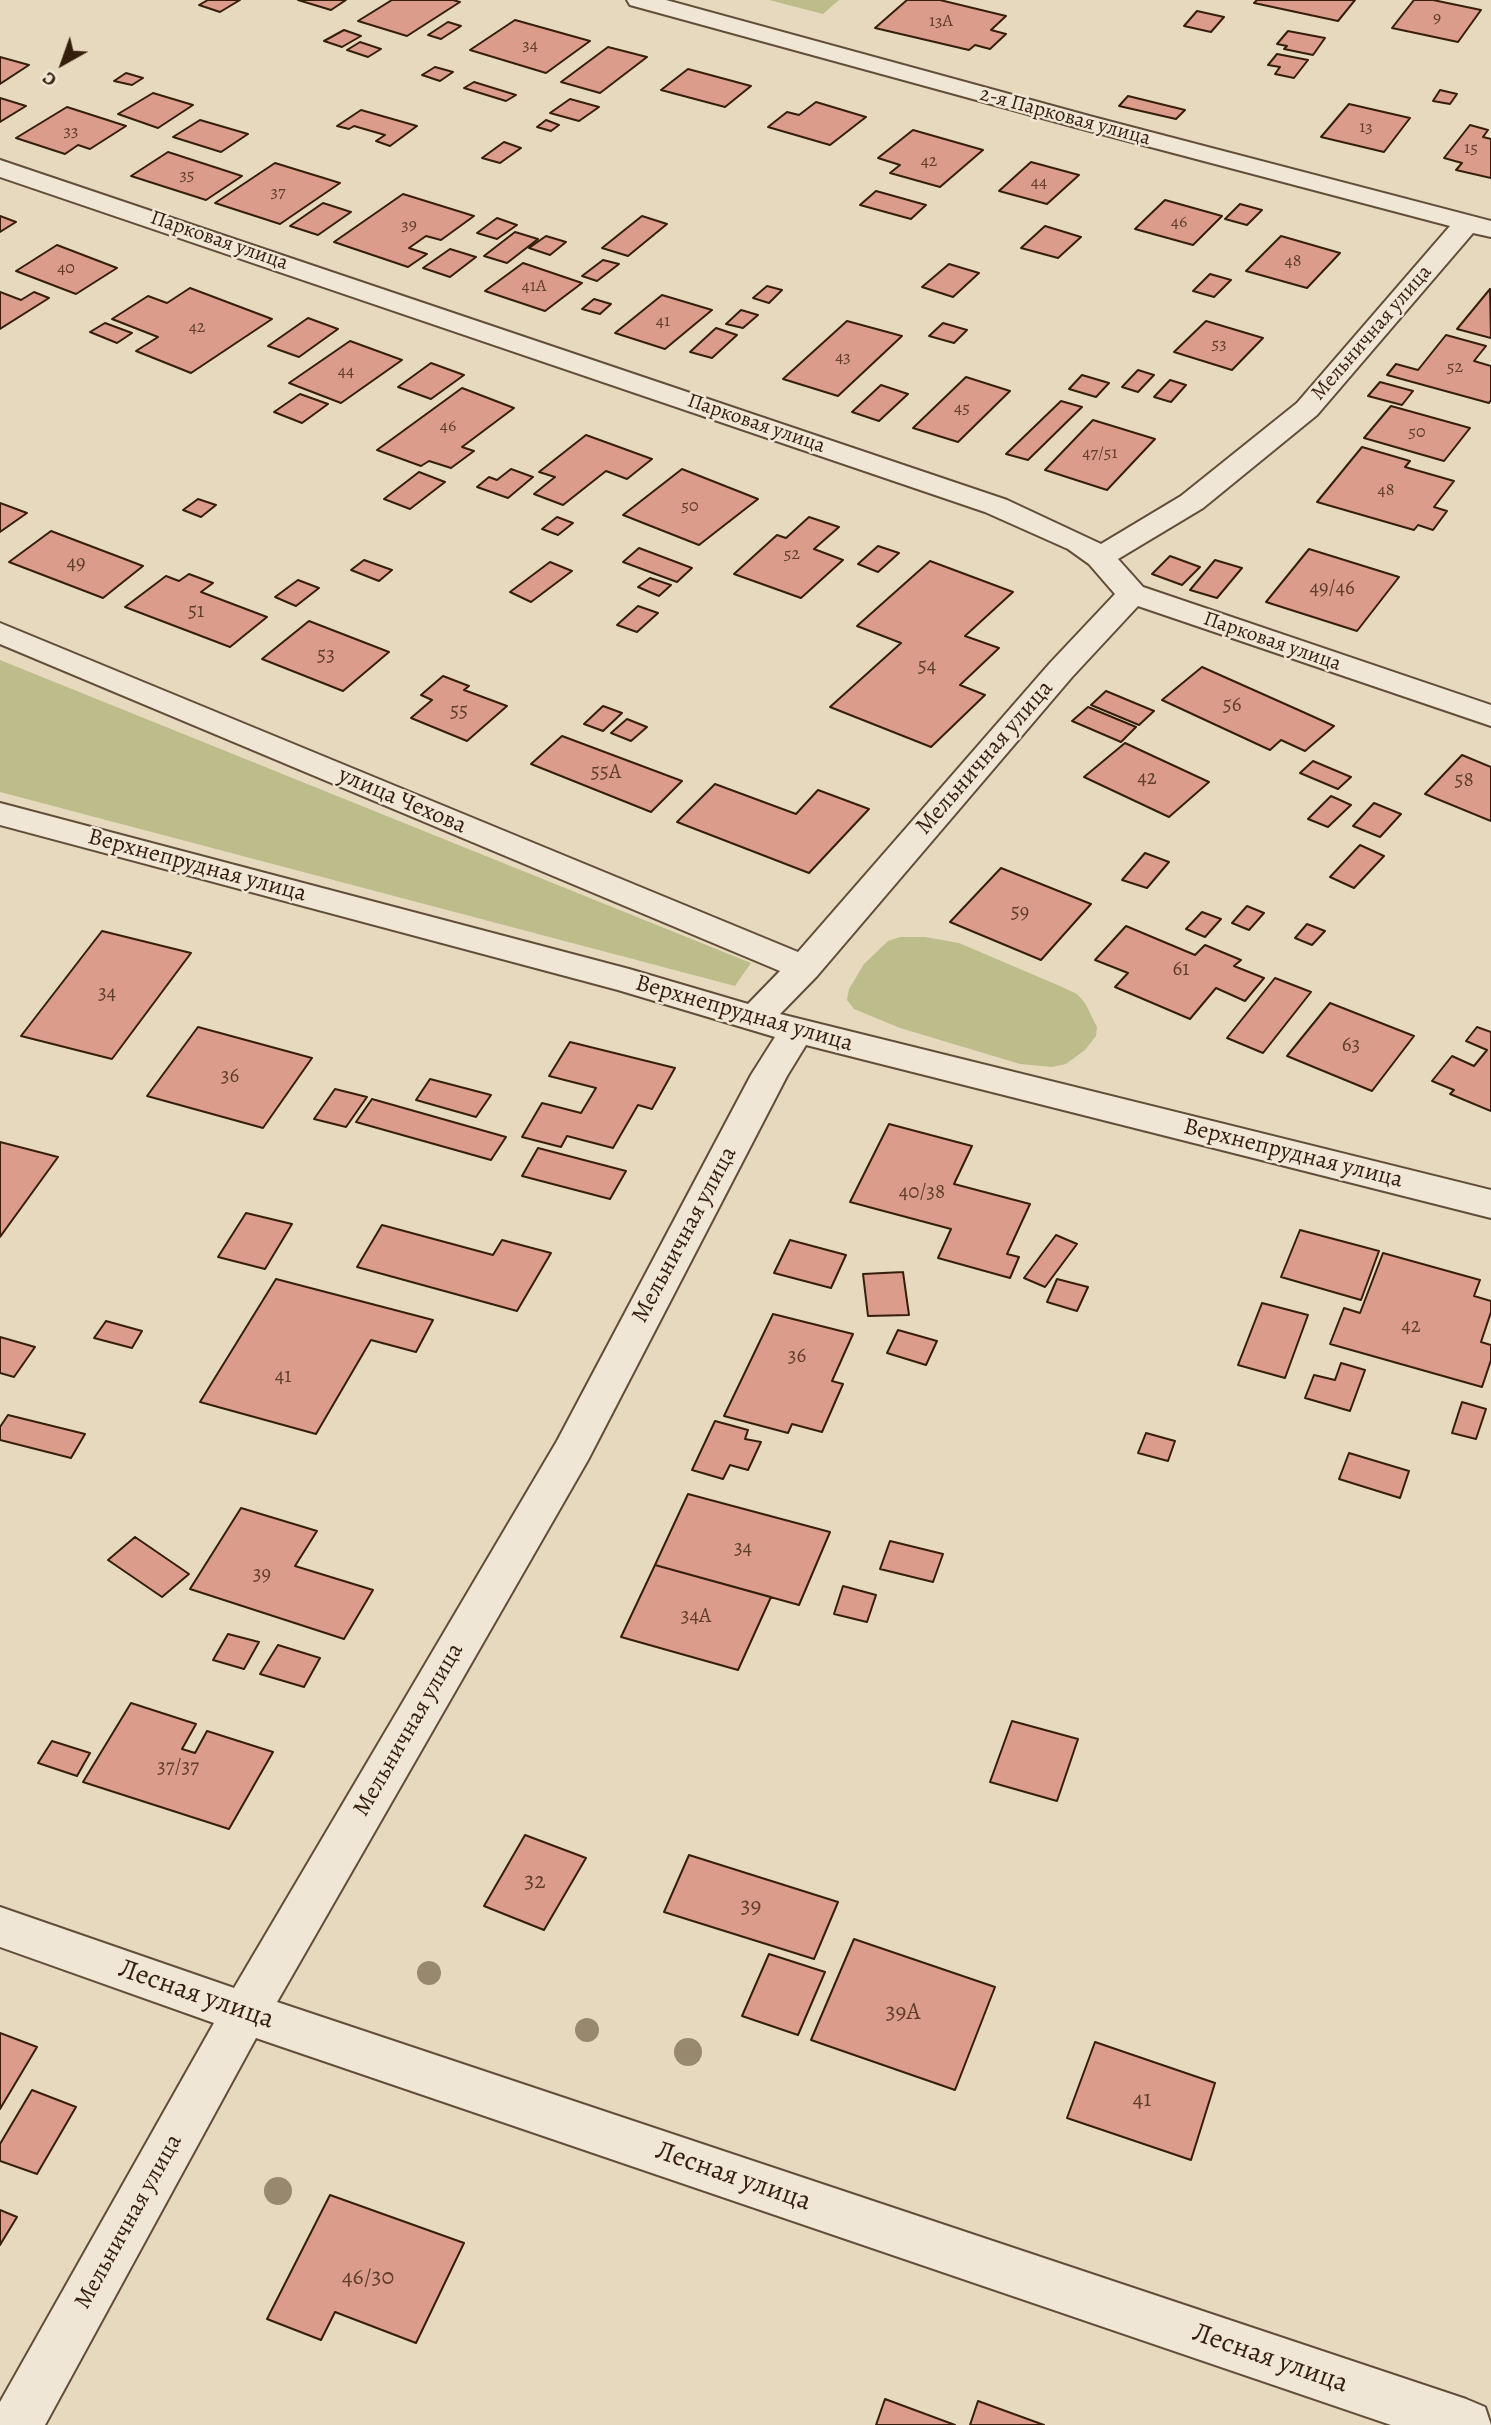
<!DOCTYPE html>
<html>
<head>
<meta charset="utf-8">
<style>
  body { margin:0 }
  #map { position:relative; width:1491px; height:2425px; overflow:hidden; background:#e7d9be; font-family:Alegreya,serif }
  canvas { display:block }
  .north { position:absolute; left:28px; top:28px; width:70px; height:70px; -webkit-text-stroke:5px #efe6d5; paint-order:stroke; rotate:220deg; font-size:19px; font-weight:700; line-height:28px; text-align:center; color:#361e0d }
  .north::after { content:''; display:block; margin:auto; width:24px; height:32px; background:#361e0d; clip-path:polygon(50% 0,100% 100%,50% 72%,0 100%) }
</style>
</head>
<body>
<div id="map">
<canvas width="1491" height="2425"></canvas>
<div class="north">С</div>
</div>
<script>
const ctx = document.querySelector('canvas').getContext('2d');
ctx.lineJoin = 'round';
function fillPath(path, color) { ctx.fillStyle = color; ctx.fill(path, 'evenodd'); }
const poly = rows => new Path2D(rows.map(r => 'M' + r).join(''));
function strokePath(path, color, width, dash) { ctx.strokeStyle = color; ctx.lineWidth = width; ctx.lineCap = dash ? 'butt' : 'round'; ctx.setLineDash(dash || []); ctx.stroke(path); }
function drawText(font, color, halo, rows, align = 'center') {
  ctx.font = font + ' Alegreya,serif'; ctx.lineWidth = 5; ctx.setLineDash([]); ctx.textBaseline = 'middle'; ctx.strokeStyle = halo; ctx.fillStyle = color; for (const [text, x, y, turn = 0] of rows) {
    ctx.save(); ctx.translate(x, y); ctx.rotate((+turn || 0) * Math.PI / 180); ctx.textAlign = isNaN(turn) ? turn : align; if (halo) ctx.strokeText(text, 0, 0); ctx.fillText(text, 0, 0); ctx.restore();
  }
}
const green = poly([
  [769,0,839,0,823,14],
  [0,660,751,963,735,986,0,792],
  [900,937,925,937,959,943,1060,986,1077,994,1085,1003,1097,1027,1096,1036,1085,1050,1066,1064,1052,1067,1020,1064,900,1028,854,1009,847,1000,849,989,864,964,888,941]
]);
const building = poly([
  [208,0,240,0,220,12,199,5,208,0],
  [298,0,346,0,331,10,298,0],
  [392,0,453,0,460,2,407,36,358,21,392,0],
  [907,0,940,0,1006,16,991,30,1006,34,990,49,975,45,969,50,875,28,907,0],
  [1257,0,1355,0,1338,21,1254,3,1257,0],
  [1414,0,1433,0,1481,10,1458,42,1392,28,1414,0],
  [1197,11,1224,17,1211,32,1184,26,1197,11],
  [515,20,590,41,546,73,470,50,515,20],
  [448,22,461,26,441,39,428,35,448,22],
  [344,30,361,36,342,47,324,41,344,30],
  [1288,31,1325,38,1313,55,1284,49,1287,46,1277,44,1288,31],
  [360,42,381,49,368,57,347,50,360,42],
  [608,47,647,57,600,93,561,82,608,47],
  [1277,54,1308,60,1294,78,1275,74,1280,67,1268,65,1277,54],
  [0,57,29,65,0,84,0,57],
  [435,67,453,72,440,81,422,75,435,67],
  [688,69,751,86,725,107,661,90,688,69],
  [126,73,143,78,132,85,114,81,126,73],
  [474,82,516,95,506,101,464,88,474,82],
  [1440,90,1457,94,1450,104,1433,101,1440,90],
  [153,93,193,105,158,128,118,114,153,93],
  [1128,96,1185,110,1176,119,1119,106,1128,96],
  [0,98,26,106,0,122,0,98],
  [570,99,599,107,579,121,550,113,570,99],
  [816,102,866,117,830,145,768,127,787,112,799,115,816,102],
  [1349,104,1410,118,1384,152,1321,137,1349,104],
  [67,107,126,126,90,149,78,145,65,154,16,138,67,107],
  [361,110,417,126,390,146,376,141,385,135,354,126,349,129,337,126,361,110],
  [200,120,248,134,221,152,173,137,200,120],
  [546,120,559,125,551,131,537,127,546,120],
  [1470,125,1488,130,1483,137,1491,139,1491,178,1456,170,1462,163,1444,158,1470,125],
  [913,130,983,150,940,187,890,173,900,165,878,158,913,130],
  [504,142,521,148,500,163,482,158,504,142],
  [168,152,242,176,206,200,131,176,168,152],
  [1031,162,1079,175,1047,204,999,191,1031,162],
  [275,163,340,183,280,224,215,203,275,163],
  [876,191,926,205,911,219,860,205,876,191],
  [403,194,474,216,441,240,426,236,409,248,427,254,408,267,334,242,403,194],
  [1165,200,1222,216,1193,245,1135,229,1165,200],
  [323,203,351,212,318,235,290,226,323,203],
  [1240,204,1262,210,1247,225,1225,219,1240,204],
  [0,216,16,222,0,232,0,216],
  [642,216,667,224,628,256,602,248,642,216],
  [497,218,517,225,497,239,477,233,497,218],
  [1045,226,1081,237,1058,258,1021,248,1045,226],
  [515,232,538,239,507,263,484,256,515,232],
  [546,236,566,242,550,255,529,248,546,236],
  [1281,236,1340,253,1307,288,1246,271,1281,236],
  [57,245,117,268,76,294,16,271,57,245],
  [450,249,476,257,450,277,423,268,450,249],
  [603,260,619,264,597,281,582,276,603,260],
  [523,263,582,283,545,311,485,291,523,263],
  [949,264,979,273,953,297,922,287,949,264],
  [1210,274,1231,280,1214,297,1193,291,1210,274],
  [767,286,782,290,769,303,753,298,767,286],
  [190,288,272,319,191,373,136,351,158,337,112,319,148,296,167,303,190,288],
  [1490,289,1491,338,1457,329,1490,289],
  [0,292,21,300,34,292,49,298,0,329,0,292],
  [662,295,712,310,665,349,615,333,662,295],
  [594,299,611,304,600,314,582,309,594,299],
  [741,310,758,315,743,328,726,324,741,310],
  [308,318,338,329,299,357,268,346,308,318],
  [847,321,902,336,838,396,783,379,847,321],
  [1206,321,1263,338,1232,370,1174,352,1206,321],
  [105,323,132,333,117,343,90,332,105,323],
  [943,323,967,330,954,343,929,336,943,323],
  [716,328,737,335,712,358,690,352,716,328],
  [1446,335,1486,346,1474,361,1491,366,1491,400,1489,403,1387,375,1396,364,1418,370,1446,335],
  [350,341,402,360,341,403,289,383,350,341],
  [431,363,464,375,431,399,398,387,431,363],
  [1138,370,1154,375,1138,392,1122,387,1138,370],
  [1082,375,1109,383,1096,397,1069,389,1082,375],
  [966,377,1010,391,958,442,913,428,966,377],
  [1170,380,1186,385,1171,402,1154,397,1170,380],
  [1380,382,1413,391,1402,405,1368,396,1380,382],
  [881,385,908,394,879,421,852,412,881,385],
  [462,388,514,408,462,447,474,451,451,468,429,461,421,466,377,450,462,388],
  [300,394,328,404,302,423,274,412,300,394],
  [1061,401,1082,407,1028,460,1006,454,1061,401],
  [1391,406,1470,428,1444,461,1364,438,1391,406],
  [1093,420,1155,439,1107,490,1045,470,1093,420],
  [586,435,652,459,627,479,606,471,563,505,534,494,555,477,539,472,586,435],
  [1362,447,1410,461,1405,467,1454,481,1434,507,1447,511,1433,530,1418,525,1414,530,1317,502,1362,447],
  [511,469,533,477,508,498,477,487,489,477,497,480,511,469],
  [682,469,758,499,699,545,623,515,682,469],
  [419,472,445,482,410,509,384,499,419,472],
  [198,499,216,505,201,517,183,510,198,499],
  [0,503,27,513,0,532,0,503],
  [557,517,573,523,558,535,542,529,557,517],
  [809,517,839,527,814,549,843,560,801,598,734,574,777,535,786,538,809,517],
  [51,531,143,566,103,598,9,562,51,531],
  [878,546,899,553,878,572,858,564,878,546],
  [639,548,692,568,677,582,623,562,639,548],
  [1309,549,1399,577,1357,631,1266,602,1309,549],
  [1170,556,1200,567,1182,585,1152,574,1170,556],
  [364,560,392,570,379,581,351,570,364,560],
  [1215,560,1242,568,1217,598,1190,590,1215,560],
  [930,561,1013,592,965,636,999,648,960,685,985,695,931,747,830,707,901,643,857,626,930,561],
  [550,562,572,571,531,602,510,592,550,562],
  [189,574,213,583,201,592,267,617,230,647,125,607,166,576,179,581,189,574],
  [650,578,671,585,659,596,638,587,650,578],
  [298,580,319,588,296,606,275,597,298,580],
  [638,606,658,613,637,632,617,625,638,606],
  [309,621,389,652,343,691,262,659,309,621],
  [1202,667,1303,712,1334,726,1305,751,1281,740,1270,750,1162,700,1202,667],
  [443,676,469,686,464,690,507,706,467,741,411,718,432,700,421,695,443,676],
  [1106,691,1154,711,1139,725,1091,705,1106,691],
  [603,706,622,713,603,731,584,724,603,706],
  [1088,707,1136,727,1121,742,1072,721,1088,707],
  [627,719,647,727,631,741,611,733,627,719],
  [562,736,682,781,651,812,531,764,562,736],
  [1125,743,1209,782,1169,817,1084,777,1125,743],
  [1462,755,1491,767,1491,821,1425,794,1462,755],
  [1313,761,1351,777,1338,789,1300,773,1313,761],
  [715,784,796,814,818,790,869,809,809,873,677,822,715,784],
  [1331,796,1351,805,1328,827,1308,819,1331,796],
  [1374,803,1401,814,1380,837,1353,826,1374,803],
  [1360,845,1384,856,1354,888,1330,877,1360,845],
  [1145,853,1169,862,1147,888,1122,880,1145,853],
  [1001,868,1091,904,1041,960,950,922,1001,868],
  [1247,906,1264,913,1249,930,1232,923,1247,906],
  [1202,912,1221,919,1205,937,1186,929,1202,912],
  [1307,924,1325,931,1312,945,1295,938,1307,924],
  [1126,926,1195,955,1205,945,1241,960,1234,966,1264,978,1245,1001,1216,988,1190,1019,1115,987,1128,973,1095,960,1126,926],
  [102,931,191,953,112,1059,21,1036,102,931],
  [1275,978,1311,992,1263,1053,1227,1038,1275,978],
  [1330,1003,1414,1036,1372,1091,1287,1056,1330,1003],
  [198,1027,312,1058,263,1128,147,1096,198,1027],
  [1477,1027,1491,1032,1491,1111,1450,1094,1454,1090,1432,1081,1452,1056,1474,1066,1487,1050,1466,1041,1477,1027],
  [570,1042,675,1068,652,1109,638,1105,613,1148,567,1136,561,1147,522,1137,542,1103,581,1113,596,1088,549,1076,570,1042],
  [430,1079,491,1095,476,1117,416,1100,430,1079],
  [335,1089,367,1097,346,1127,314,1119,335,1089],
  [372,1099,506,1137,491,1160,356,1122,372,1099],
  [889,1124,972,1146,954,1184,1030,1204,1007,1254,1019,1257,1010,1278,938,1258,951,1229,850,1202,889,1124],
  [0,1142,58,1157,0,1237,0,1142],
  [538,1148,626,1171,610,1199,522,1176,538,1148],
  [246,1213,292,1224,265,1269,218,1257,246,1213],
  [382,1225,493,1255,502,1240,551,1253,517,1311,357,1267,382,1225],
  [1300,1230,1379,1251,1361,1300,1281,1277,1300,1230],
  [1056,1235,1077,1244,1045,1287,1024,1278,1056,1235],
  [790,1240,846,1255,831,1288,774,1273,790,1240],
  [1383,1253,1480,1280,1474,1296,1491,1301,1491,1312,1481,1342,1491,1345,1491,1360,1482,1387,1330,1344,1344,1308,1360,1313,1383,1253],
  [903,1272,909,1315,868,1316,863,1274,903,1272],
  [276,1279,433,1320,416,1352,371,1340,316,1434,200,1402,276,1279],
  [1057,1279,1088,1287,1077,1311,1047,1302,1057,1279],
  [1262,1303,1308,1315,1285,1378,1238,1365,1262,1303],
  [773,1314,853,1334,832,1381,843,1384,822,1432,792,1424,788,1433,724,1416,773,1314],
  [106,1321,142,1331,132,1348,94,1338,106,1321],
  [898,1330,937,1341,926,1365,887,1353,898,1330],
  [0,1337,35,1347,14,1377,0,1373,0,1337],
  [1341,1363,1365,1370,1350,1411,1305,1398,1314,1375,1335,1380,1341,1363],
  [1462,1402,1486,1409,1476,1439,1452,1433,1462,1402],
  [8,1415,85,1434,71,1458,0,1440,0,1427,8,1415],
  [715,1421,748,1430,745,1439,761,1442,748,1470,730,1465,723,1479,692,1470,715,1421],
  [1146,1433,1175,1441,1168,1461,1138,1453,1146,1433],
  [1349,1453,1409,1471,1400,1498,1339,1479,1349,1453],
  [688,1494,830,1532,799,1605,655,1565,688,1494],
  [241,1508,317,1531,295,1566,373,1590,344,1639,190,1589,241,1508],
  [135,1537,189,1574,162,1597,108,1560,135,1537],
  [890,1541,943,1554,933,1582,880,1569,890,1541],
  [655,1565,771,1597,738,1670,621,1637,655,1565],
  [843,1586,876,1595,867,1622,834,1614,843,1586],
  [228,1634,259,1642,244,1669,213,1660,228,1634],
  [278,1645,320,1658,304,1687,260,1674,278,1645],
  [131,1703,196,1724,182,1749,195,1753,207,1731,273,1752,229,1829,83,1782,131,1703],
  [1012,1721,1078,1739,1057,1801,990,1782,1012,1721],
  [52,1741,90,1753,77,1776,38,1763,52,1741],
  [525,1835,586,1858,544,1930,484,1906,525,1835],
  [689,1855,838,1902,814,1959,664,1912,689,1855],
  [854,1939,995,1987,955,2090,811,2040,854,1939],
  [769,1954,825,1972,798,2035,742,2016,769,1954],
  [0,2033,37,2047,0,2109,0,2033],
  [1095,2042,1215,2083,1191,2160,1067,2118,1095,2042],
  [32,2090,76,2107,37,2174,0,2161,0,2144,32,2090],
  [330,2195,464,2243,416,2343,335,2312,321,2340,267,2319,330,2195],
  [0,2210,17,2217,0,2245,0,2210],
  [885,2399,955,2425,876,2425,885,2399],
  [978,2401,1044,2425,970,2425,978,2401]
]);
const minor = poly([
  [627,0,666,0,1093,117,1491,221,1491,237,1473,233,1317,415,1203,508,1118,559,1143,587,1491,705,1491,726,1138,606,1072,677,817,976,780,1014,1491,1190,1491,1218,806,1045,787,1076,588,1460,277,2002,1466,2399,1485,2407,1491,2425,1391,2425,256,2038,45,2425,0,2425,0,2402,214,2023,0,1947,0,1907,234,1988,557,1441,751,1075,775,1037,618,990,0,825,0,803,629,969,748,1004,780,971,0,644,0,623,798,952,1050,663,1115,594,1089,564,1068,549,985,512,0,177,0,160,1007,500,1101,544,1181,496,1297,403,1450,226,1075,127,630,5,627,0]
]);
const trees = [
  [429,1973,12],
  [587,2030,12],
  [688,2052,14],
  [278,2191,14]
];
const farNumbernames = [
  ["9",1437,19],
  ["13А",941,22],
  ["34",530,46],
  ["13",1366,128],
  ["33",71,132],
  ["15",1471,149],
  ["42",929,162],
  ["35",187,176],
  ["44",1039,183],
  ["37",278,193],
  ["46",1179,223],
  ["39",409,226],
  ["48",1293,262],
  ["40",66,269],
  ["41А",534,287],
  ["41",663,322],
  ["42",197,328],
  ["53",1219,345],
  ["43",843,358],
  ["52",1455,368],
  ["44",346,372],
  ["45",962,409],
  ["46",448,427],
  ["50",1417,433],
  ["47/51",1100,454],
  ["48",1386,491],
  ["50",690,507],
  ["52",792,555]
];
const farStreetnames = [
  ["2-я Парковая улица",1065,117,15],
  ["Парковая улица",219,241,19],
  ["Мельничная улица",1372,333,-49],
  ["Парковая улица",756,424,19],
  ["Парковая улица",1272,642,19]
];
const numberNames = [
  ["49",76,564],
  ["49/46",1332,589],
  ["51",196,612],
  ["53",326,656],
  ["54",927,667],
  ["56",1232,706],
  ["55",459,712],
  ["55А",606,773],
  ["42",1147,779],
  ["58",1464,781],
  ["59",1020,913],
  ["61",1181,970],
  ["34",107,994],
  ["63",1351,1046],
  ["36",230,1077],
  ["40/38",922,1193],
  ["42",1411,1327],
  ["36",797,1357],
  ["41",283,1377],
  ["34",743,1549],
  ["39",262,1575],
  ["34А",696,1617],
  ["37/37",178,1768]
];
const streetNames = [
  ["Мельничная улица",985,758,-49],
  ["улица Чехова",402,801,23],
  ["Верхнепрудная улица",197,866,15],
  ["Верхнепрудная улица",744,1014,16],
  ["Верхнепрудная улица",1293,1154,14],
  ["Мельничная улица",685,1235,-62],
  ["Мельничная улица",409,1730,-60],
  ["Мельничная улица",129,2222,-61]
];
const nearNumbernames = [
  ["32",535,1882],
  ["39",751,1907],
  ["39А",903,2013],
  ["41",1142,2100],
  ["46/30",368,2278]
];
const nearStreetnames = [
  ["Лесная улица",196,1995,19],
  ["Лесная улица",733,2177,19],
  ["Лесная улица",1270,2359,19]
];
fillPath(green, '#bdbd8c');
fillPath(building, '#dc9c8b');
strokePath(building, '#361e0d', 2);
strokePath(minor, '#624d39', 4);
fillPath(minor, '#efe6d5');
ctx.fillStyle = '#98886e';
for (const [x, y, r] of trees) { ctx.beginPath(); ctx.arc(x, y, r, 0, 2 * Math.PI); ctx.fill(); }
drawText('18px', '#603e2c', null, farNumbernames);
drawText('21px', '#361e0d', '#efe6d5', farStreetnames);
drawText('21px', '#603e2c', null, numberNames);
drawText('24px', '#361e0d', '#efe6d5', streetNames);
drawText('24px', '#603e2c', null, nearNumbernames);
drawText('28px', '#361e0d', '#efe6d5', nearStreetnames);
</script>
</body>
</html>
